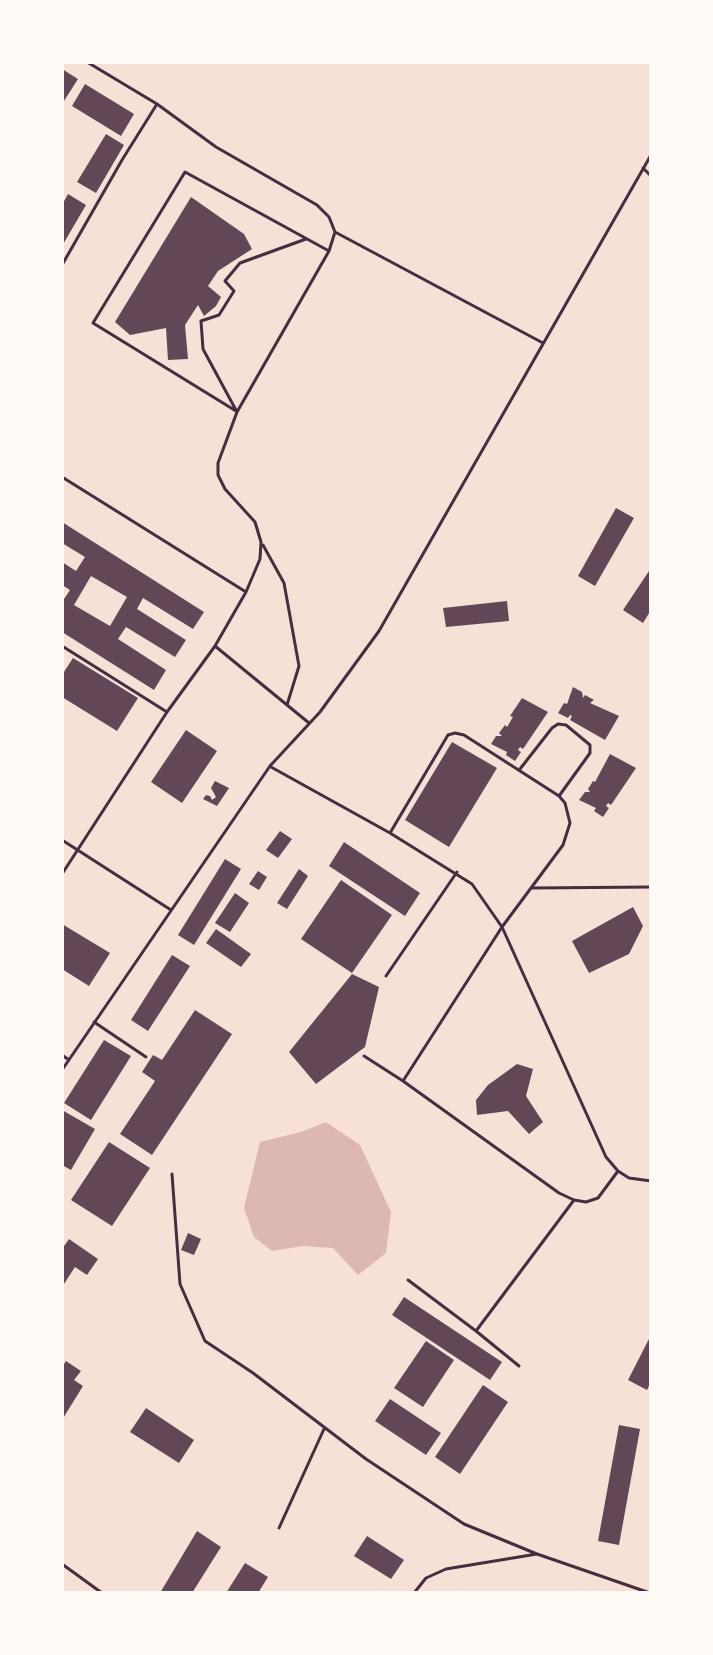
<!DOCTYPE html>
<html>
<head>
<meta charset="utf-8">
<style>
  body { margin:0 }
  #map { position:relative; width:713px; height:1655px; overflow:hidden; background:#f7e1d7; font-family:"Crimson Pro",serif }
  canvas { display:block }
  .frame { position:absolute; inset:0; border:64px solid #fffaf5; pointer-events:none }
</style>
</head>
<body>
<div id="map">
<canvas width="713" height="1655"></canvas>
<div class="frame"></div>
</div>
<script>
const ctx = document.querySelector('canvas').getContext('2d');
ctx.lineJoin = 'round';
function fillPath(path, color) { ctx.fillStyle = color; ctx.fill(path, 'evenodd'); }
const poly = rows => new Path2D(rows.map(r => 'M' + r).join(''));
function strokePath(path, color, width, dash) { ctx.strokeStyle = color; ctx.lineWidth = width; ctx.lineCap = dash ? 'butt' : 'round'; ctx.setLineDash(dash || []); ctx.stroke(path); }
const water = poly([
  [326,1122,360,1145,391,1212,386,1253,358,1275,333,1248,303,1246,272,1251,254,1237,244,1208,260,1142,301,1132]
]);
const building = poly([
  [62,69,78,79,62,104],
  [85,84,134,114,121,136,72,106],
  [106,134,124,145,96,193,77,182],
  [68,194,86,205,62,246,62,205],
  [191,197,244,234,252,249,218,271,208,286,221,297,216,306,204,316,198,305,185,325,188,359,168,360,166,328,130,335,115,322],
  [616,508,634,518,595,586,578,576],
  [62,522,204,612,193,629,143,598,137,609,186,640,175,657,126,627,118,639,166,670,154,690,62,632,62,602,70,590,62,585,62,562,76,571,85,557,62,543],
  [91,576,127,597,110,626,74,605],
  [651,568,651,610,643,623,623,610],
  [507,601,509,621,446,627,443,608],
  [73,658,138,698,117,731,62,697,62,675],
  [573,687,582,692,583,698,585,695,594,700,590,703,619,716,605,740,570,720,572,716,570,715,568,718,558,713,564,703,567,704],
  [522,698,548,712,523,749,520,747,518,750,521,752,515,761,506,755,507,752,491,744,496,736,502,736,499,733,505,725,507,727,513,717,510,716],
  [186,730,217,751,182,803,151,782],
  [452,742,497,768,449,847,405,820],
  [610,754,636,768,611,805,608,803,606,806,609,808,603,817,594,811,596,808,579,800,585,792,590,792,588,789,593,781,595,782],
  [215,781,229,788,217,806,203,799,206,795,210,796,212,800,216,797,211,788],
  [280,831,292,839,278,858,266,850],
  [344,842,420,893,405,916,329,866],
  [225,859,241,869,194,945,178,935],
  [299,869,308,876,287,909,277,903],
  [258,871,267,877,259,890,249,884],
  [341,880,392,915,352,973,301,939],
  [235,893,249,903,230,932,215,923],
  [633,907,643,926,629,954,589,973,572,941],
  [62,924,110,953,89,986,62,969],
  [216,929,251,954,241,967,206,943],
  [172,955,190,966,148,1031,131,1020],
  [352,974,379,987,365,1047,316,1084,289,1052],
  [195,1010,232,1034,152,1155,120,1134,155,1081,142,1072,153,1055,162,1060],
  [104,1040,131,1056,91,1120,64,1103],
  [517,1064,533,1069,526,1096,543,1122,529,1134,508,1111,477,1115,476,1100,488,1085],
  [62,1110,95,1129,71,1170,62,1165],
  [109,1142,150,1168,112,1226,71,1200],
  [188,1233,201,1239,194,1255,181,1250],
  [69,1239,98,1259,87,1275,75,1267,62,1287,62,1249],
  [404,1297,502,1362,490,1380,392,1315],
  [651,1335,651,1382,647,1390,628,1380],
  [426,1341,454,1360,423,1407,394,1388],
  [66,1361,81,1371,74,1380,83,1386,62,1420,62,1367],
  [483,1385,508,1402,460,1474,435,1457],
  [390,1399,441,1433,426,1455,375,1421],
  [146,1408,194,1440,179,1463,130,1432],
  [619,1425,640,1429,619,1545,598,1541],
  [197,1531,221,1547,192,1593,160,1593],
  [367,1536,404,1560,391,1579,354,1556],
  [245,1563,268,1577,258,1593,226,1593]
]);
const service = poly([
  [643,168,651,176],
  [335,232,543,343],
  [62,265,122,160,157,104],
  [236,411,93,323,185,172,329,251],
  [237,412,203,349,201,321,219,315,234,291,225,281,240,263,306,239],
  [62,477,246,592],
  [263,545,284,583,299,666,287,705],
  [62,646,167,712],
  [215,646,309,723],
  [271,767,390,833,472,884,502,927,606,1157,618,1171,629,1178,651,1181],
  [520,769,552,728,558,724,566,725,590,745,590,753,559,796],
  [390,833,448,735,455,733,464,735,559,796,565,803,570,823,563,845,502,927,403,1081,559,1193,574,1200,586,1202,598,1198,618,1171],
  [62,840,171,910],
  [62,874,167,712,215,646,246,592,260,559,261,542,255,522,225,489,218,475,218,463,237,412,329,251,335,232,329,217,317,205,216,147,157,104,87,62],
  [532,888,651,887],
  [386,976,457,872],
  [94,1022,146,1057],
  [62,1055,69,1060],
  [364,1056,403,1081],
  [62,1070,270,766,320,712,379,631,651,155],
  [172,1174,180,1284,205,1341,253,1373,366,1459,464,1524,537,1554],
  [408,1280,476,1331],
  [519,1366,476,1331,574,1200],
  [279,1528,324,1429],
  [62,1564,102,1593],
  [414,1593,426,1578,446,1569,537,1554,650,1593]
]);
fillPath(water, '#dcb8b0');
fillPath(building, '#644757');
strokePath(service, '#4a2c40', 3);
</script>
</body>
</html>
